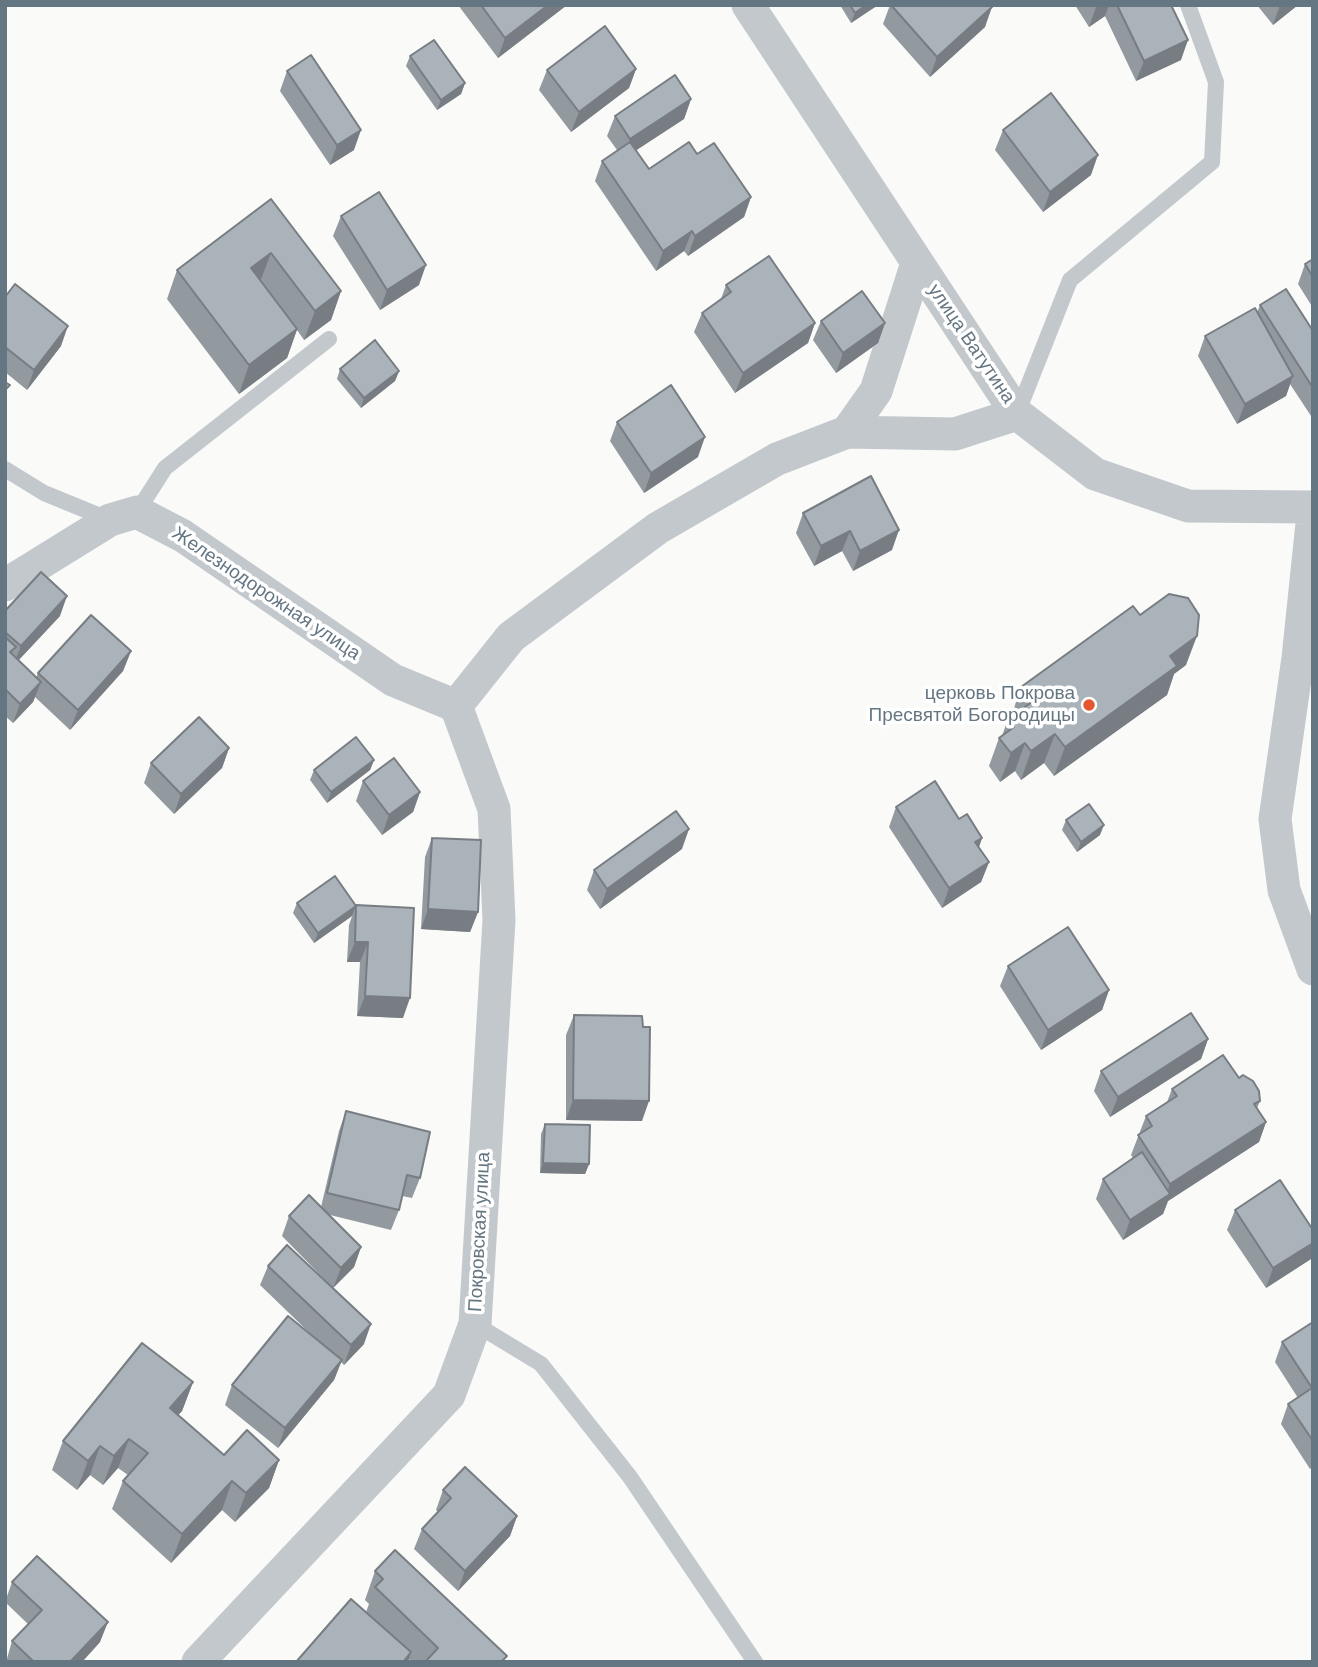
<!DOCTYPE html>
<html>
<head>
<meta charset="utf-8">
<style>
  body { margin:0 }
  #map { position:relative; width:1318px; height:1667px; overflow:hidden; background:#fafaf8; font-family:Helvetica,sans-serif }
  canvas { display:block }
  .frame { position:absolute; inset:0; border:7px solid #657683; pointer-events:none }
</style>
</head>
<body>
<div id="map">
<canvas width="1318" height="1667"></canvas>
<div class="frame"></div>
</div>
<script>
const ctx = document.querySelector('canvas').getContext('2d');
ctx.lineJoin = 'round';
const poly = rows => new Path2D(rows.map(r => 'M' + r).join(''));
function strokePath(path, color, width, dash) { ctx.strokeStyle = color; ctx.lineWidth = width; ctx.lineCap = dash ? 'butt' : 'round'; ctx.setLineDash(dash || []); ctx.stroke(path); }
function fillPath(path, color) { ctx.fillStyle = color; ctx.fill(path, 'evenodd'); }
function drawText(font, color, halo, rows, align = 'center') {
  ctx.font = font + ' Helvetica,sans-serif'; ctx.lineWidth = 7; ctx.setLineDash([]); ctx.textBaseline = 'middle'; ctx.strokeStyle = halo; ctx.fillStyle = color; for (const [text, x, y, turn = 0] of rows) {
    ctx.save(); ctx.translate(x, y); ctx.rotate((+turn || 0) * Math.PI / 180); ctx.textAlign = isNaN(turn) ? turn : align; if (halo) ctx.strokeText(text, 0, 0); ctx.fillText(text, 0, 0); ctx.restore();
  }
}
const service = poly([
  [1017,414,1070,280,1212,162,1216,82,1188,5],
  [5,469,44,493,110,520],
  [137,512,165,468,329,339],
  [475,1324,541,1364,630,1477,755,1662]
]);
const minor = poly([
  [748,5,1017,414,1095,474,1188,506,1313,507],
  [847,432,876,391,917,263],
  [1313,514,1298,658,1275,819,1284,890,1313,969],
  [5,585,110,520,137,512,183,536,393,680,456,706],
  [456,706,511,637,658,528,777,459,847,432,955,434,1017,414],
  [198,1662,449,1395,475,1324,499,920,494,809,456,706]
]);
const wall = poly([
  [458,5,567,5,498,58],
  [840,5,878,5,851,23],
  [890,5,990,5,985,27,930,77,883,24],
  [1075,5,1171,5,1181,60,1136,81,1105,16,1089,27],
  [1257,5,1298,5,1273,25],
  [410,56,465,83,461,94,437,110,406,66],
  [636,69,629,88,571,132,539,90,547,70],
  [287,71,354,150,330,165,280,91],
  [691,99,684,119,636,150,649,169,697,154,751,197,744,217,688,256,684,251,656,271,595,181,602,161,617,150,607,136,615,116],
  [1003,130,1091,175,1043,212,995,150],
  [271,199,341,291,331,320,304,340,297,330,287,358,239,394,167,299,177,270],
  [341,216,419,285,380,310,333,236],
  [1313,259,1313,308,1298,284,1305,264],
  [726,285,815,323,808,343,735,393,694,332,702,313,721,299],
  [5,297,61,346,27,390,5,372],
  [1260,305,1313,331,1313,419,1290,384,1286,396,1237,424,1198,356,1205,336,1257,313],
  [821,321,885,323,878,343,836,373,813,340],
  [340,369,399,371,395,381,361,408,337,379],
  [617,422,698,457,644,493,610,441],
  [871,476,892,550,853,571,842,551,814,566,796,533,803,513],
  [5,611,60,616,18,661,36,678,38,673,131,651,123,671,70,730,35,697,33,702,13,723,5,716],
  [1140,615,1186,665,1174,674,1167,695,1054,776,1044,763,1021,780,1015,771,1000,782,989,766,999,738,1002,736,1008,719,1011,717,1021,687],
  [229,748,222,768,174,814,144,783,151,763],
  [374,760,370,770,327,803,310,780,314,770],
  [363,781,420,792,413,812,382,835,356,801],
  [896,807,982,838,979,847,989,862,981,882,942,908,889,827],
  [1066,820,1100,835,1077,852,1062,830],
  [432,838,478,912,470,932,421,929,425,857],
  [682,849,600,909,587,890,594,870],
  [297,903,356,906,352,916,314,943,293,913],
  [356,905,403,1018,357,1016,360,962,347,962,349,925],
  [1008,966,1109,990,1102,1010,1041,1050,1000,986],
  [574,1015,642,1121,566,1120,566,1035],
  [1208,1039,1201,1059,1110,1117,1094,1091,1101,1071],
  [1239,1078,1260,1101,1257,1108,1266,1122,1259,1142,1168,1201,1163,1214,1123,1240,1096,1199,1103,1179,1133,1158,1131,1155,1146,1116,1167,1102,1172,1089],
  [346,1111,420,1178,412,1198,402,1196,399,1210,391,1230,330,1215,361,1247,354,1267,333,1288,282,1236,289,1216,321,1207,339,1131],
  [545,1124,589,1164,585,1174,540,1173,541,1134],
  [1235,1210,1311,1259,1266,1288,1227,1230],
  [268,1266,364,1344,344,1365,341,1362,334,1380,278,1448,225,1405,232,1385,318,1341,260,1285],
  [1313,1322,1313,1467,1310,1469,1281,1424,1288,1404,1298,1398,1275,1362,1282,1342],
  [193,1382,182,1411,178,1415,224,1455,279,1460,269,1488,235,1522,222,1510,171,1563,112,1509,123,1481,128,1475,118,1468,103,1485,90,1475,77,1490,52,1470,63,1441],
  [443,1490,517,1516,510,1536,458,1591,414,1549,422,1529,438,1512,436,1510],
  [375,1571,504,1662,412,1662,409,1659,408,1662,296,1662,366,1612,369,1604,365,1600],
  [12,1582,100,1642,82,1662,6,1662,12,1641,28,1624,5,1602]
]);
const shadedWall = poly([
  [548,5,567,5,498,58,505,38],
  [866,5,878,5,851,23,855,13],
  [1098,5,1109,5,1105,16,1089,27,1096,7],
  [1280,5,1298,5,1273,25],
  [992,7,985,27,930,77,937,57],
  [1188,40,1181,60,1136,81,1144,61],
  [636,69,629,88,571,132,579,112],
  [465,83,461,94,437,110,441,100],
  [691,99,684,119,623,159,630,139],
  [361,130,354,150,330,165,337,145],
  [1098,155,1091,175,1043,212,1050,192],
  [751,197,744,217,688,256,695,236],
  [692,231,684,251,656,271,663,251],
  [271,253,260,282,251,268],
  [426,265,419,285,380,310,387,290],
  [341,291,331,320,304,340,315,311],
  [815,323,808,343,735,393,743,373],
  [885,323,878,343,836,373,843,353],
  [68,326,61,346,27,390,34,370],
  [297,329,287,358,239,394,249,365],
  [399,371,395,381,361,408,364,398],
  [1293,376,1286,396,1237,424,1245,404],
  [705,437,698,457,644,493,651,473],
  [899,530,892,550,853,571,860,551],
  [850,531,842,551,814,566,821,546],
  [67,596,60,616,13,666,21,646],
  [1197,636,1186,665,1174,674,1167,695,1054,776,1065,747,1170,656],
  [131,651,123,671,70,730,78,710],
  [41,682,33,702,13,723,20,704],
  [1055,734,1044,763,1021,780,1031,751],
  [1025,743,1015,771,1000,782,1011,753],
  [229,748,222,768,174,814,181,794],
  [374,760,370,770,327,803,331,792],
  [420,792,413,812,382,835,389,815],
  [1104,825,1100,835,1077,852,1081,842],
  [689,829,682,849,600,909,607,889],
  [982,838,975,858,975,842],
  [989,862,981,882,942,908,949,888],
  [356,906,352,916,314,943,318,933],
  [428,909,478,912,470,932,421,929],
  [355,942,368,942,360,962,347,962],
  [1109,990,1102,1010,1041,1050,1048,1030],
  [365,996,410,998,403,1018,357,1016],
  [1208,1039,1201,1059,1110,1117,1118,1097],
  [573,1100,649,1101,642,1121,566,1120],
  [1266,1122,1259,1142,1168,1201,1163,1214,1123,1240,1130,1220,1165,1198,1170,1184],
  [543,1163,589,1164,585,1174,540,1173],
  [1313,1243,1313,1255,1311,1259,1266,1288,1273,1268],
  [361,1247,354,1267,333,1288,341,1268],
  [371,1324,364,1344,344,1365,351,1345],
  [342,1360,334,1380,278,1448,285,1428],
  [193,1382,182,1411,159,1436,170,1408],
  [129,1439,118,1468,103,1485,114,1456],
  [100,1446,90,1475,77,1490,88,1461],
  [279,1460,269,1488,235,1522,246,1493],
  [232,1481,222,1510,171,1563,182,1534],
  [517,1516,510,1536,458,1591,465,1571],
  [108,1622,100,1642,82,1662,70,1662],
  [411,1652,408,1662,403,1662]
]);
const building = poly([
  [481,5,548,5,505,38,481,5],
  [850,5,866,5,855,13,850,5],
  [891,5,990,5,992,7,937,57,891,5],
  [1117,5,1171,5,1188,40,1144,61,1117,5],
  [605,26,636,69,579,112,547,70,605,26],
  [434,40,465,83,441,100,410,56,434,40],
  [311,55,361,130,337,145,287,71,311,55],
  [675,75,691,99,630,139,615,116,675,75],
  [1051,93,1098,155,1050,192,1003,130,1051,93],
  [630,142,649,169,689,142,697,154,714,143,751,197,695,236,692,231,663,251,602,161,630,142],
  [379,192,426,265,387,290,341,216,379,192],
  [271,199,341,291,315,311,271,253,251,268,297,329,249,365,177,270,271,199],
  [769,256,815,323,743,373,702,313,731,292,726,285,769,256],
  [1313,259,1313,277,1305,264,1313,259],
  [15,284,68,326,34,370,5,347,5,297,15,284],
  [1286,289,1313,331,1313,388,1260,305,1286,289],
  [862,291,885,323,843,353,821,321,862,291],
  [1255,308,1293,376,1245,404,1205,336,1255,308],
  [375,340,399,371,364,398,340,369,375,340],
  [5,382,10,385,5,390,5,382],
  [671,385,705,437,651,473,617,422,671,385],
  [871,476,899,530,860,551,850,531,821,546,803,513,871,476],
  [41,572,67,596,21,646,5,632,5,611,41,572],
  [1169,594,1188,598,1199,615,1197,636,1170,656,1177,666,1065,747,1055,734,1031,751,1025,743,1011,753,999,738,1014,727,1008,719,1032,702,1021,687,1133,606,1140,615,1169,594],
  [91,615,131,651,78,710,38,673,91,615],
  [5,637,16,647,10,652,41,682,20,704,5,689,5,637],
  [199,717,229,748,181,794,151,763,199,717],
  [356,737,374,760,331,792,314,770,356,737],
  [394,758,420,792,389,815,363,781,394,758],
  [935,781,959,819,967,814,982,838,975,842,989,862,949,888,896,807,935,781],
  [1089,804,1104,825,1081,842,1066,820,1089,804],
  [676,811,689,829,607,889,594,870,676,811],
  [432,838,481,840,478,912,428,909,432,838],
  [335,876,356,906,318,933,297,903,335,876],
  [356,905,414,908,410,998,365,996,368,942,355,942,356,905],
  [1068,927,1109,990,1048,1030,1008,966,1068,927],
  [1191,1013,1208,1039,1118,1097,1101,1071,1191,1013],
  [574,1015,642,1016,643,1027,650,1027,649,1101,573,1100,574,1015],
  [1223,1055,1239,1078,1243,1075,1253,1081,1259,1091,1260,1101,1254,1104,1266,1122,1170,1184,1138,1135,1152,1126,1146,1116,1177,1096,1172,1089,1223,1055],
  [346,1111,430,1132,420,1178,407,1175,399,1210,327,1193,346,1111],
  [545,1124,590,1125,589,1164,543,1163,545,1124],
  [1142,1152,1170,1194,1130,1220,1103,1179,1142,1152],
  [1280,1180,1313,1230,1313,1243,1273,1268,1235,1210,1280,1180],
  [309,1195,361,1247,341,1268,289,1216,309,1195],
  [287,1245,371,1324,351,1345,268,1266,287,1245],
  [288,1316,342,1360,285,1428,232,1385,288,1316],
  [1313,1322,1313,1441,1288,1404,1312,1388,1282,1342,1313,1322],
  [142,1343,193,1382,170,1408,224,1455,247,1430,279,1460,246,1493,232,1481,182,1534,123,1481,148,1453,129,1439,114,1456,100,1446,88,1461,63,1441,142,1343],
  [465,1467,517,1516,465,1571,422,1529,451,1498,443,1490,465,1467],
  [395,1550,507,1656,501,1662,425,1662,438,1648,375,1587,383,1579,375,1571,395,1550],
  [37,1556,108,1622,70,1662,34,1662,12,1641,42,1610,12,1582,37,1556],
  [351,1599,411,1652,403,1662,296,1662,351,1599]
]);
const markers = [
  [1089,705,7,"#e4572e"]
];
const streetNames = [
  ["улица Ватутина",971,344,56],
  ["Железнодорожная улица",266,594,34],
  ["Покровская улица",480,1232,-87]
];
const poiNames = [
  ["церковь Покрова",1075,694],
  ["Пресвятой Богородицы",1075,716]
];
strokePath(service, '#c3c8cc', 16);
strokePath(minor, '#c3c8cc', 33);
fillPath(wall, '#929a9f');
fillPath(shadedWall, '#777d82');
fillPath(building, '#aab3b9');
strokePath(building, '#777d82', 2);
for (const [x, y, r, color] of markers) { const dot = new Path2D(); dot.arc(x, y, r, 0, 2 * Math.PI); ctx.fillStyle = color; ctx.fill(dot); strokePath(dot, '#fff', 2.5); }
drawText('19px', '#657683', '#fff', streetNames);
drawText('19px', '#657683', '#fff', poiNames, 'right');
</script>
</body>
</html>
